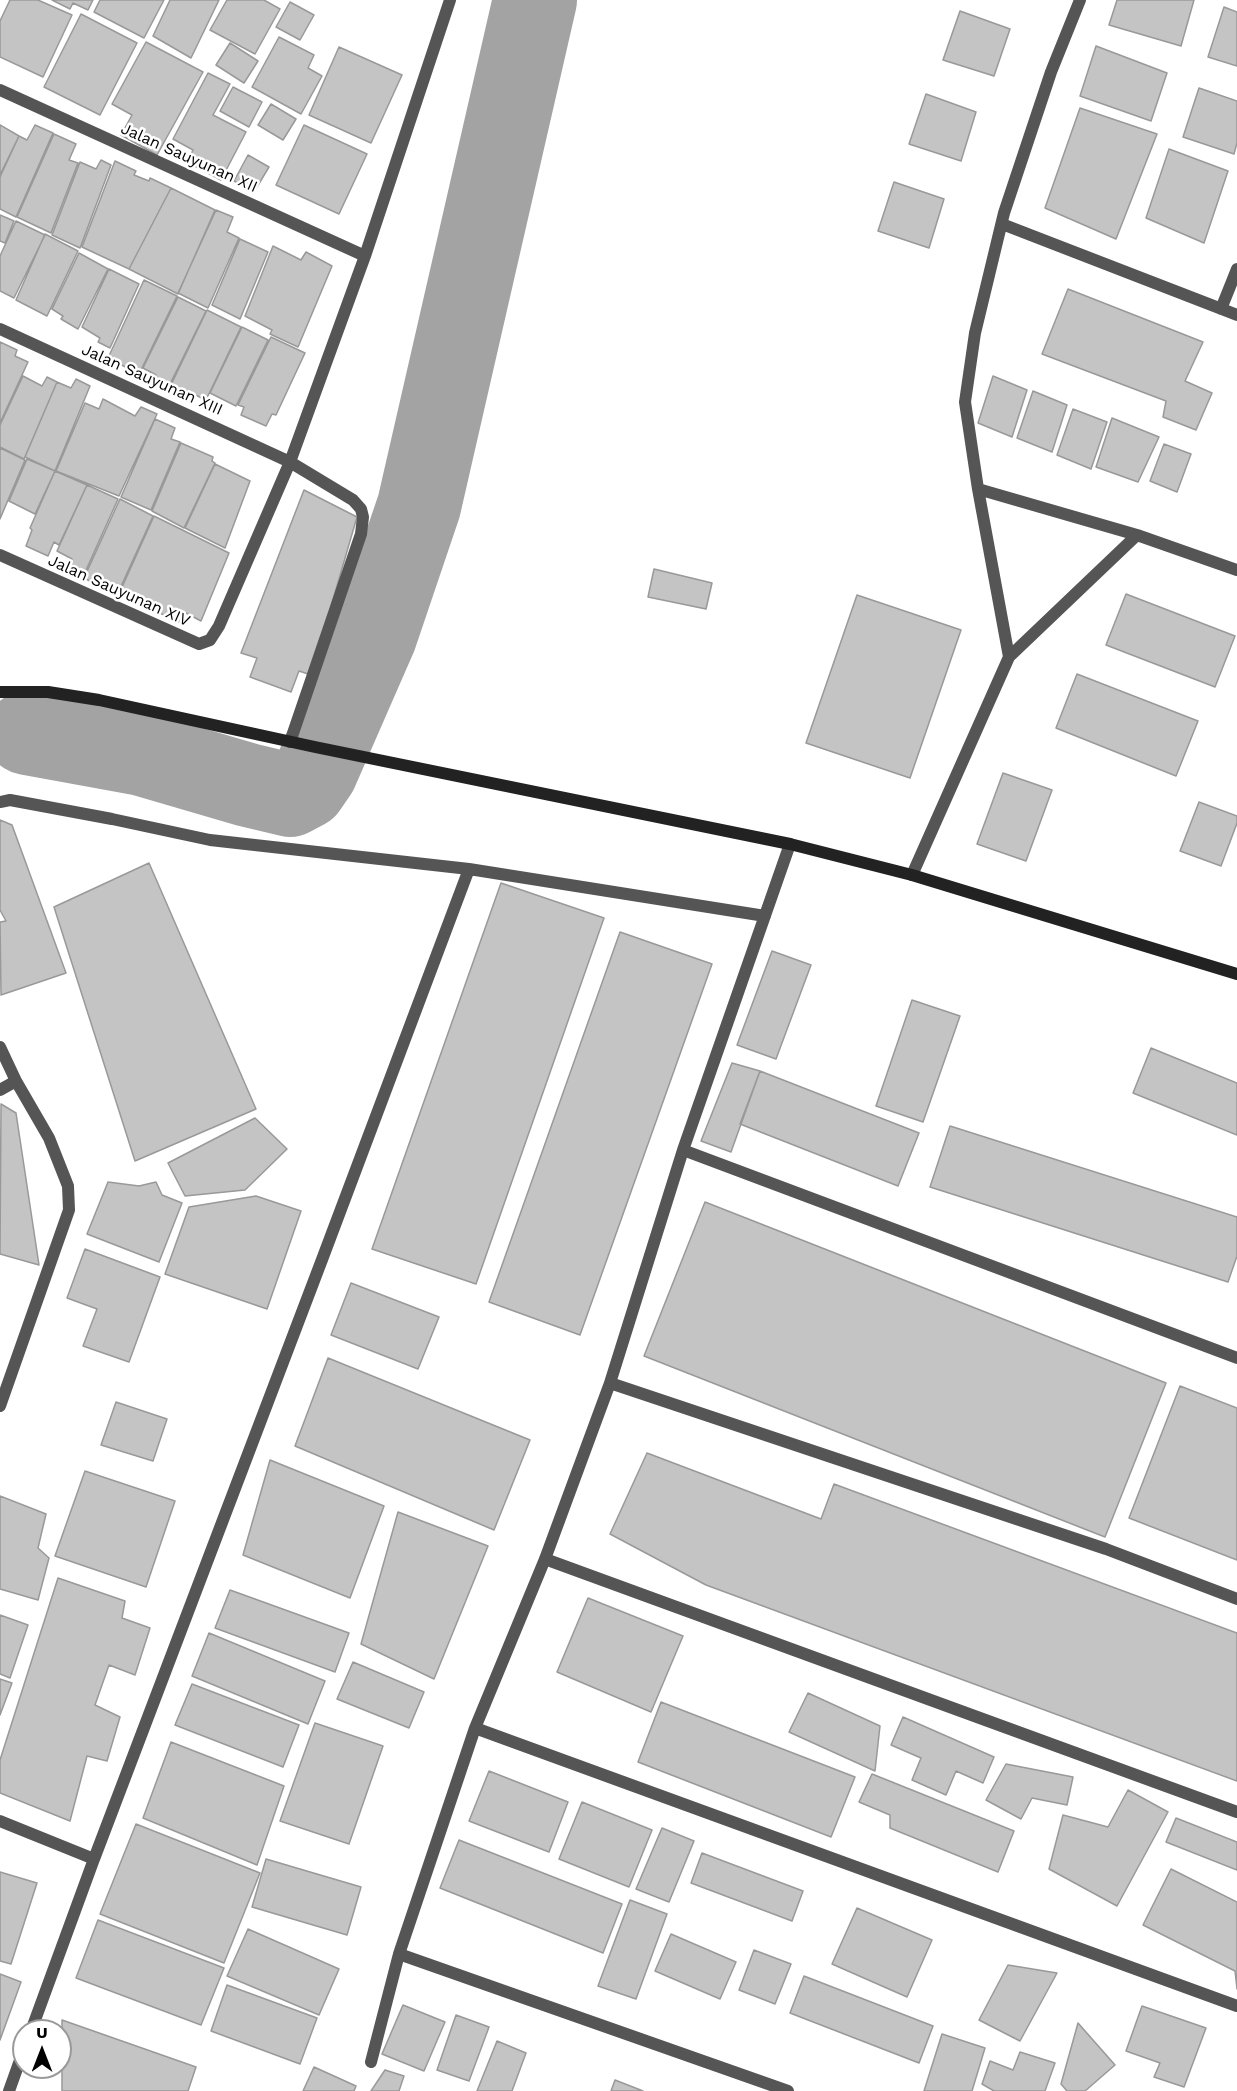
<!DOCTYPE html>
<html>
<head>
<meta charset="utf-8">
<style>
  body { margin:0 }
  #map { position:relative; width:1237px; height:2091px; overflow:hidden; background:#fff; font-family:"Work Sans",sans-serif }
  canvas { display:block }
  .north { position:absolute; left:12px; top:2019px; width:60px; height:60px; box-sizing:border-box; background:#fff; border:2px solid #999; border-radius:50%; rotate:0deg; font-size:16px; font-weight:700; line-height:24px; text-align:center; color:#000 }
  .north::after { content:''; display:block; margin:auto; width:21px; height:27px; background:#000; clip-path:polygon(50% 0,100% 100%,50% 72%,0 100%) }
</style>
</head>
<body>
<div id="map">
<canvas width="1237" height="2091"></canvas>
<div class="north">U</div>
</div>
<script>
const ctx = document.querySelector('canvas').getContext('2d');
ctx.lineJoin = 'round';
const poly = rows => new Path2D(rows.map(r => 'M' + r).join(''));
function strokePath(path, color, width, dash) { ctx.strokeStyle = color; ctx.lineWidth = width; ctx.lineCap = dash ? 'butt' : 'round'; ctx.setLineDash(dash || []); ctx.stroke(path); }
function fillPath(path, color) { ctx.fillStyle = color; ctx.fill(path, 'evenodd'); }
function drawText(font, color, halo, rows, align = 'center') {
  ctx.font = font + ' "Work Sans",sans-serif'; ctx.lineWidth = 5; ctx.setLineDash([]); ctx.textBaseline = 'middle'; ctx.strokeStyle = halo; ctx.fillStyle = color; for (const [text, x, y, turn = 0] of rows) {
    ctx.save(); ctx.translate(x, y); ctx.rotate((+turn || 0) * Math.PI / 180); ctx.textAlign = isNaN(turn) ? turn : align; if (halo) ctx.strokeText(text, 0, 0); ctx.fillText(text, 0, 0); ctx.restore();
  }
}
const stream = poly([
  [0,736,27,733]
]);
const river = poly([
  [27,733,142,754,248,785,290,795,305,787,316,771,375,636,419,506,535,0]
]);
const building = poly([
  [10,0,38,0,72,15,43,77,0,57,0,21,10,0],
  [52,0,93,0,88,10,73,3,70,9,52,0],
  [100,0,164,0,144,38,94,12,100,0],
  [170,0,219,0,191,58,153,36,170,0],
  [227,0,264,0,280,9,255,54,210,30,227,0],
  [1117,0,1194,0,1181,46,1109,25,1117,0],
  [290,2,314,15,300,40,276,27,290,2],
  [1224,7,1237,12,1237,66,1208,57,1224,7],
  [960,11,1010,29,994,76,943,60,960,11],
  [81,14,137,43,100,115,44,87,81,14],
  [279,37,314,55,308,68,322,76,301,114,252,87,279,37],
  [146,42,203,72,157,155,121,135,132,115,112,104,146,42],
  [230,43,258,61,244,83,216,65,230,43],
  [1096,46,1167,73,1151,121,1080,96,1096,46],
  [339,47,402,75,371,143,309,115,339,47],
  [208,73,230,84,213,115,246,132,221,180,187,162,193,150,173,139,208,73],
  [233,87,262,102,249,127,220,111,233,87],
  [1199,88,1237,101,1237,143,1234,154,1183,137,1199,88],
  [926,94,976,112,961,161,909,144,926,94],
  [271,104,296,119,283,140,258,125,271,104],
  [1080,108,1157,134,1116,239,1045,208,1080,108],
  [0,125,19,136,0,175,0,125],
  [35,125,53,133,16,217,0,209,0,177,19,136,27,140,35,125],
  [304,125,367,154,339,214,276,185,304,125],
  [54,134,76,144,69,160,78,163,51,233,17,217,54,134],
  [1169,149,1228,171,1204,243,1146,218,1169,149],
  [248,155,269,167,254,192,234,181,248,155],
  [101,160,111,165,80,248,52,235,80,162,96,169,101,160],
  [115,161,136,171,134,175,149,181,150,178,171,188,129,269,82,247,115,161],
  [894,182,944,199,929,248,878,231,894,182],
  [171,188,215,210,178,294,129,269,171,188],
  [216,210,233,217,227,232,239,238,208,308,178,293,216,210],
  [0,215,14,221,5,243,0,241,0,215],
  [16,221,45,235,14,298,0,291,0,256,16,221],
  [45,234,78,251,47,316,16,300,45,234],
  [240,239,268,252,240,319,212,305,240,239],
  [273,246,301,260,306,252,332,266,298,347,270,334,272,330,245,316,273,246],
  [79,253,108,269,78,329,61,319,63,316,52,309,79,253],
  [109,269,139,284,110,348,98,342,100,338,82,327,109,269],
  [144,280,177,296,139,374,108,358,144,280],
  [1068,289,1203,342,1185,381,1212,393,1196,430,1163,417,1166,401,1042,354,1068,289],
  [178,297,206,311,169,386,154,379,156,375,143,368,178,297],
  [207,310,241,327,206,400,185,390,183,393,170,387,207,310],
  [242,327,268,340,236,406,210,393,242,327],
  [271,337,305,353,276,415,272,414,266,426,241,415,244,407,238,405,271,337],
  [0,342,17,350,15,356,28,362,0,423,0,342],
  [23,376,42,386,47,377,57,382,24,459,0,447,0,425,23,376],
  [993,376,1027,390,1012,437,978,423,993,376],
  [76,379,90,386,55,471,25,457,57,382,71,388,76,379],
  [1033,391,1067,405,1052,452,1017,438,1033,391],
  [103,399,135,416,141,407,157,414,119,496,56,471,85,403,99,409,103,399],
  [1073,409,1107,422,1091,469,1057,455,1073,409],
  [1112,418,1159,437,1138,482,1096,467,1112,418],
  [155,419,175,428,171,439,180,442,151,510,121,497,155,419],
  [181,443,213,457,212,461,215,463,184,528,152,511,181,443],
  [1164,444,1191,454,1177,492,1150,481,1164,444],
  [0,448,25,460,0,519,0,448],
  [27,459,55,471,35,514,9,501,27,459],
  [215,464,250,481,225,548,185,528,215,464],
  [55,471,87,485,59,545,54,542,48,556,26,546,32,530,30,528,55,471],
  [87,485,118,499,82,579,66,571,72,559,57,551,87,485],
  [304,490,357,517,311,675,299,671,291,692,250,677,257,658,241,653,304,490],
  [120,499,153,516,117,595,84,578,120,499],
  [154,516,229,553,201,621,184,612,179,622,119,594,154,516],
  [654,569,712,583,706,609,648,597,654,569],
  [1126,594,1235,636,1215,687,1106,645,1126,594],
  [857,595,961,630,910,778,806,743,857,595],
  [1077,674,1198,721,1176,776,1056,728,1077,674],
  [1003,773,1052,790,1026,861,977,844,1003,773],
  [1199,802,1237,816,1237,823,1221,866,1180,851,1199,802],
  [0,820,12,825,66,973,1,995,0,922,6,921,0,910,0,820],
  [149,863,256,1109,135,1161,54,907,149,863],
  [501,883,604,918,476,1284,372,1249,501,883],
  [620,932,712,964,580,1335,489,1302,620,932],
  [772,951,811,965,776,1059,737,1045,772,951],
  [912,1000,960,1016,923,1122,876,1106,912,1000],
  [1151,1048,1237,1083,1237,1135,1133,1093,1151,1048],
  [732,1063,760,1071,731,1152,701,1141,732,1063],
  [760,1071,919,1133,898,1186,740,1124,760,1071],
  [1,1104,16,1113,39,1265,0,1254,1,1104],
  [255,1118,287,1149,245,1190,185,1196,168,1163,255,1118],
  [950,1126,1237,1217,1237,1256,1228,1282,930,1187,950,1126],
  [108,1182,139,1186,156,1182,162,1195,182,1203,159,1262,87,1234,108,1182],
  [256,1196,301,1211,267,1309,165,1274,189,1207,256,1196],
  [705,1202,1166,1383,1105,1537,644,1356,705,1202],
  [85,1249,160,1277,129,1362,83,1346,97,1309,67,1298,85,1249],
  [351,1283,439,1317,418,1369,331,1335,351,1283],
  [328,1358,530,1440,494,1530,295,1446,328,1358],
  [1180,1386,1237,1408,1237,1560,1129,1518,1180,1386],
  [116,1402,167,1419,153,1461,101,1445,116,1402],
  [647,1453,821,1519,834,1484,1237,1633,1237,1781,706,1585,610,1534,647,1453],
  [270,1460,384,1506,350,1598,243,1555,270,1460],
  [85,1471,175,1501,146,1587,55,1556,85,1471],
  [0,1496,46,1514,38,1548,49,1558,38,1600,0,1589,0,1496],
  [398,1512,488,1546,434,1679,361,1644,398,1512],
  [58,1578,125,1601,122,1618,150,1628,135,1675,109,1665,95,1705,120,1717,107,1761,87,1756,70,1821,0,1793,0,1760,58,1578],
  [230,1590,349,1633,335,1672,215,1628,230,1590],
  [588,1598,683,1636,651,1712,557,1672,588,1598],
  [0,1615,28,1625,10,1678,0,1674,0,1615],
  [209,1633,325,1681,308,1724,192,1676,209,1633],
  [353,1662,424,1692,409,1728,337,1699,353,1662],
  [0,1679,12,1683,0,1715,0,1679],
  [192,1684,299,1725,283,1767,175,1725,192,1684],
  [808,1693,880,1726,875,1771,789,1732,808,1693],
  [661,1702,855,1777,831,1837,638,1762,661,1702],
  [903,1717,994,1757,983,1783,956,1771,946,1795,912,1780,921,1758,891,1745,903,1717],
  [315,1723,383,1746,349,1844,280,1821,315,1723],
  [171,1742,284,1786,257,1865,143,1818,171,1742],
  [1006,1764,1073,1777,1067,1805,1032,1798,1021,1819,986,1800,1006,1764],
  [489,1771,568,1802,549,1852,469,1821,489,1771],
  [872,1774,1014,1831,998,1872,890,1828,890,1815,859,1802,872,1774],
  [1128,1790,1168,1812,1117,1906,1049,1869,1063,1815,1108,1827,1128,1790],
  [582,1802,652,1830,629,1887,559,1859,582,1802],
  [1176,1818,1237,1842,1237,1870,1166,1842,1176,1818],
  [136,1824,260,1873,224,1963,100,1914,136,1824],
  [662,1828,694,1841,669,1902,636,1889,662,1828],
  [459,1840,622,1904,603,1953,440,1888,459,1840],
  [702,1853,803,1891,792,1921,691,1883,702,1853],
  [266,1859,361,1887,347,1935,252,1907,266,1859],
  [1171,1869,1237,1902,1237,1989,1235,1971,1143,1925,1171,1869],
  [0,1872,37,1883,11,1964,0,1961,0,1872],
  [630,1900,667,1914,636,1999,598,1986,630,1900],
  [857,1908,932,1940,907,1997,832,1964,857,1908],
  [98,1920,224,1968,201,2025,76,1978,98,1920],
  [248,1929,339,1969,319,2015,227,1976,248,1929],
  [671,1934,736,1962,720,1999,655,1971,671,1934],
  [754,1950,791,1964,775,2004,739,1990,754,1950],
  [1008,1965,1057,1973,1020,2041,979,2020,1008,1965],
  [0,1974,21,1982,0,2040,0,1974],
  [804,1976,933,2026,919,2063,790,2013,804,1976],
  [227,1985,317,2018,300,2064,211,2031,227,1985],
  [403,2005,445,2022,424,2071,382,2054,403,2005],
  [1142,2006,1206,2028,1184,2087,1154,2077,1160,2063,1126,2051,1142,2006],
  [456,2015,489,2027,469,2081,437,2070,456,2015],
  [62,2020,196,2067,188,2091,62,2091,62,2020],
  [1078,2023,1115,2065,1085,2091,1067,2091,1061,2084,1078,2023],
  [942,2034,985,2048,972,2091,924,2091,942,2034],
  [497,2041,526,2053,512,2091,477,2091,497,2041],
  [1020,2052,1055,2063,1045,2091,994,2091,982,2084,990,2061,1013,2070,1020,2052],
  [314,2067,356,2086,354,2091,303,2091,314,2067],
  [385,2070,404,2076,399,2091,371,2091,385,2070],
  [615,2080,643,2091,611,2091,615,2080]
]);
const street = poly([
  [0,90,365,256],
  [1002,224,1237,315],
  [1221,309,1237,269],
  [0,329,290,462,353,500,361,509,363,517,361,534,290,742],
  [978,489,1137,535],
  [0,555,199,644,210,640,219,626,290,462,365,256,450,0],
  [1009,657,978,489,965,402,975,333,1004,213,1051,72,1080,0],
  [0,802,10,800,112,819,210,840,469,869,765,916],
  [912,875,1009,657,1137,535,1237,570],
  [0,1047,16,1081,49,1138,68,1186,69,1210,0,1406],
  [0,1090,16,1081],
  [683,1150,1237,1358],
  [610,1383,1106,1549,1237,1599],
  [545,1559,1237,1812],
  [475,1728,1237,2006],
  [0,1821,94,1859,31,2031],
  [94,1859,323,1257,469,869],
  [399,1954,788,2091],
  [371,2062,399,1954,475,1728,545,1559,610,1383,683,1150,790,844],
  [9,2091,24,2049]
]);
const secondary = poly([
  [0,692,48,692,99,700,315,747,790,844,912,875,1237,974]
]);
const streetNames = [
  ["Jalan Sauyunan XII",189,158,24],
  ["Jalan Sauyunan XIII",152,380,24],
  ["Jalan Sauyunan XIV",119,591,24]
];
strokePath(stream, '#a3a3a3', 14);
strokePath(river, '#a3a3a3', 84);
fillPath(building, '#c4c4c4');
strokePath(building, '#999', 1.5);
strokePath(street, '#555', 12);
strokePath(secondary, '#222', 12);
drawText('16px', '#000', '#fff', streetNames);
</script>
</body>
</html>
